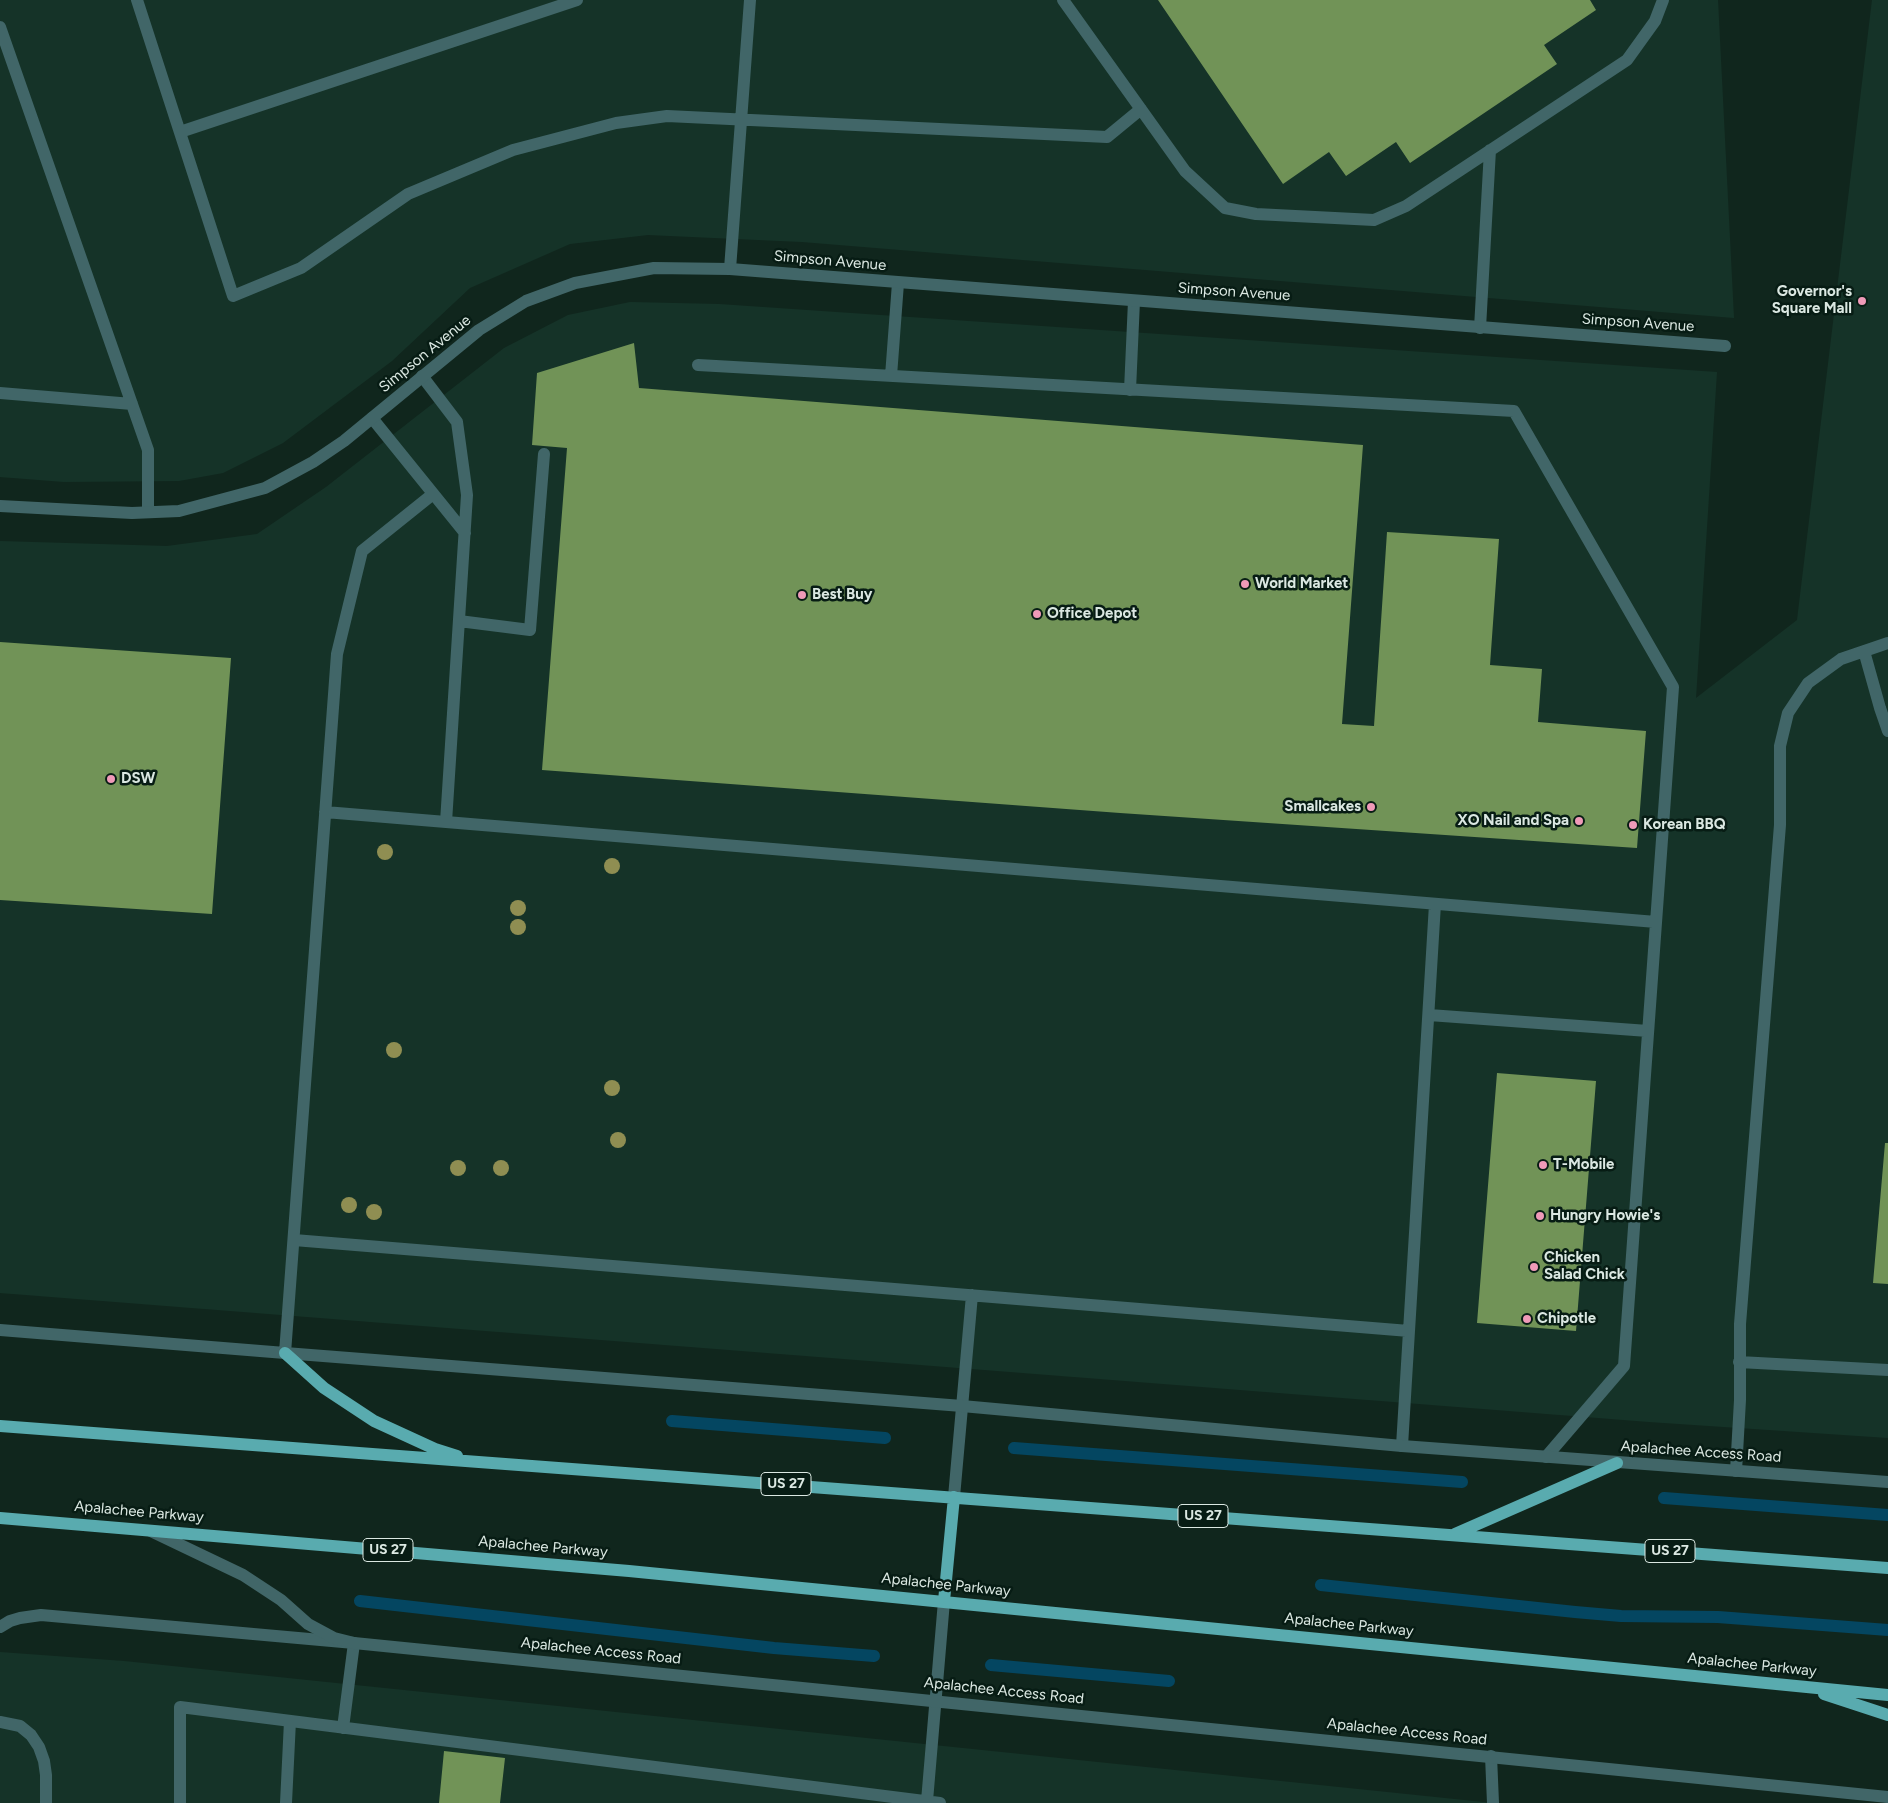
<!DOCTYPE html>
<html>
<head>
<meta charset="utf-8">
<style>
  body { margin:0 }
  canvas { display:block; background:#10261d }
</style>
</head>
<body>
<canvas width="1888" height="1803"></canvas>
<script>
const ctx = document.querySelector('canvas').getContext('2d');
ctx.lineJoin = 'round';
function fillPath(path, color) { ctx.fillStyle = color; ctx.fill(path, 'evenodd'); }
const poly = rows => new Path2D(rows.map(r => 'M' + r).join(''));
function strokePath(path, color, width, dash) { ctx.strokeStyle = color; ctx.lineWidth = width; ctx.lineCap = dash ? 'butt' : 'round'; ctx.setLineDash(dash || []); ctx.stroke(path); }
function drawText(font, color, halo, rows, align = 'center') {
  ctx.font = font + ' Figtree,sans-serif'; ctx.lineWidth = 5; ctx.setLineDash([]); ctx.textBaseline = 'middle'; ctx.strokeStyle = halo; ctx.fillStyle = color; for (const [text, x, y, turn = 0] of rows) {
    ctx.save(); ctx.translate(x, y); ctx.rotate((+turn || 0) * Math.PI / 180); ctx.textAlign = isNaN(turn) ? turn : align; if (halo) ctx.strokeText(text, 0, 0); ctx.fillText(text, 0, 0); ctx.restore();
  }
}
const built = poly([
  [0,0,1718,0,1734,318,802,242,648,235,570,244,470,288,392,361,283,443,223,473,179,481,64,482,0,477],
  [1872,0,1888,0,1888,1438,1649,1422,0,1293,0,541,167,546,257,534,326,487,504,348,568,315,630,302,719,304,1717,372,1696,698,1797,620],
  [0,1652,124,1661,1493,1803,0,1803]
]);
const stream = poly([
  [672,1421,885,1438],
  [1014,1448,1462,1482],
  [1664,1498,1888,1515],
  [1321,1585,1575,1612,1621,1616,1718,1617,1888,1630],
  [360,1601,774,1648,874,1656],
  [991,1665,1169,1681]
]);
const building = poly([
  [1158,0,1590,0,1596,10,1544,45,1557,64,1410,163,1396,142,1346,176,1329,152,1283,184],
  [634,343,639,388,1363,445,1342,724,1374,726,1387,532,1499,539,1490,665,1542,669,1538,722,1646,731,1637,848,1120,813,542,770,567,448,532,445,537,373],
  [0,642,231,658,212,914,0,900],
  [1497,1073,1596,1081,1576,1331,1477,1323],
  [1885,1143,1888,1143,1888,1284,1873,1283],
  [444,1751,505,1758,500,1803,439,1803]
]);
const lane = poly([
  [137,0,233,296,301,268,408,194,513,150,616,123,667,116,1107,137,1141,109],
  [1063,0,1185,171,1225,208,1256,214,1374,220,1406,206,1627,60,1655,21,1663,0],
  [0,27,148,450,148,512],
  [180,132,577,0],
  [730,269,750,0],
  [1480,328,1490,150],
  [698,365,1514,411,1673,687,1624,1366,1546,1457],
  [422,376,457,422,467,495,446,822],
  [891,376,898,283],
  [1130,390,1134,301],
  [0,393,132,404],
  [372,418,465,533],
  [459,621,530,630,544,454],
  [1864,651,1880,708,1888,731],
  [325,812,1656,922],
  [1429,1015,1648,1031],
  [294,1240,1409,1331],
  [0,1330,285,1353,337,654,362,551,433,494],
  [1739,1362,1888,1370],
  [1402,1446,1435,904],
  [1736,1471,1740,1400,1740,1324,1780,825,1780,746,1788,713,1808,683,1841,659,1888,643],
  [954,1497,972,1295],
  [0,1627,10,1621,20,1618,41,1615,354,1643,343,1728],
  [0,1722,20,1726,31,1735,39,1747,44,1761,46,1775,46,1803],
  [1491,1756,1493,1803],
  [927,1801,944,1601],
  [180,1803,180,1707,940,1803],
  [286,1803,290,1721]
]);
const street = poly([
  [0,506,132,513,179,511,265,488,313,462,344,441,479,330,526,301,575,283,654,268,730,269,1725,346],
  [285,1353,962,1406,1402,1446,1888,1482],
  [151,1531,243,1575,281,1600,308,1624,334,1638,354,1643,1888,1797]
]);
const primary = poly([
  [285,1353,324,1388,374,1421,435,1449,457,1456],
  [0,1426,1888,1568],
  [0,1518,629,1571,1888,1695],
  [1455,1534,1617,1463],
  [944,1601,954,1497],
  [1824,1694,1888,1715]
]);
const trees = [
  [385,852],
  [612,866],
  [518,908],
  [518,927],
  [394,1050],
  [612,1088],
  [618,1140],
  [458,1168],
  [501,1168],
  [349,1205],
  [374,1212]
];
const markers = [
  [1862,301,5,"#ef9ab8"],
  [1245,584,5,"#ef9ab8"],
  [802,595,5,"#ef9ab8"],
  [1037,614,5,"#ef9ab8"],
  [111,779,5,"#ef9ab8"],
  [1371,807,5,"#ef9ab8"],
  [1579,821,5,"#ef9ab8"],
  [1633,825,5,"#ef9ab8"],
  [1543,1165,5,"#ef9ab8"],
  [1540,1216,5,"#ef9ab8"],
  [1534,1267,5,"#ef9ab8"],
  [1527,1319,5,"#ef9ab8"]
];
const shields = [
  [786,1484,50],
  [1203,1516,50],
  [388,1550,50],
  [1670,1551,50]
];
const shieldNames = [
  ["US 27",786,1484],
  ["US 27",1203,1516],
  ["US 27",388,1550],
  ["US 27",1670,1551]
];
const streetNames = [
  ["Simpson Avenue",830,261,5],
  ["Simpson Avenue",1234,292,4],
  ["Simpson Avenue",1638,323,4],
  ["Simpson Avenue",425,354,-39],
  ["Apalachee Access Road",1701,1452,4],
  ["Apalachee Parkway",139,1512,5],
  ["Apalachee Parkway",543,1547,5],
  ["Apalachee Parkway",946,1585,6],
  ["Apalachee Parkway",1349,1625,6],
  ["Apalachee Access Road",601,1651,6],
  ["Apalachee Parkway",1752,1665,6],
  ["Apalachee Access Road",1004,1691,6],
  ["Apalachee Access Road",1407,1732,6]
];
const poiNames = [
  ["Governor's",1852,292,"right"],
  ["Square Mall",1852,309,"right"],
  ["World Market",1255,584],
  ["Best Buy",812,595],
  ["Office Depot",1047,614],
  ["DSW",121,779],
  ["Smallcakes",1361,807,"right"],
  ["XO Nail and Spa",1569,821,"right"],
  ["Korean BBQ",1643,825],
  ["T-Mobile",1553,1165],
  ["Hungry Howie's",1550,1216],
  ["Chicken",1544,1258],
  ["Salad Chick",1544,1275],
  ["Chipotle",1537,1319]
];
fillPath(built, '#153328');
strokePath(stream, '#044661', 12);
fillPath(building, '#719357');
strokePath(lane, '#416668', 12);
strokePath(street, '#416668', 12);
strokePath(primary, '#59abaf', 12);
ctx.fillStyle = '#8f8e52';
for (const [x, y] of trees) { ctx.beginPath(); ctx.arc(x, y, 8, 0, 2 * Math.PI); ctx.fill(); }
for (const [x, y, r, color] of markers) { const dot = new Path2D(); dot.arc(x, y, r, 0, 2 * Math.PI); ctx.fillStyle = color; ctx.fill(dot); strokePath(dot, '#071c14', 2); }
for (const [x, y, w] of shields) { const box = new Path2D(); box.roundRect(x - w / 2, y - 11.5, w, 23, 4); ctx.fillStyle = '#071c14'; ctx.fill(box); strokePath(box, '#dbe8e2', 1); }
drawText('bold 14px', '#dbe8e2', null, shieldNames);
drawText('15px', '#dbe8e2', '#071c14', streetNames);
drawText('bold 15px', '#dbe8e2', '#071c14', poiNames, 'left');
</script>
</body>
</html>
